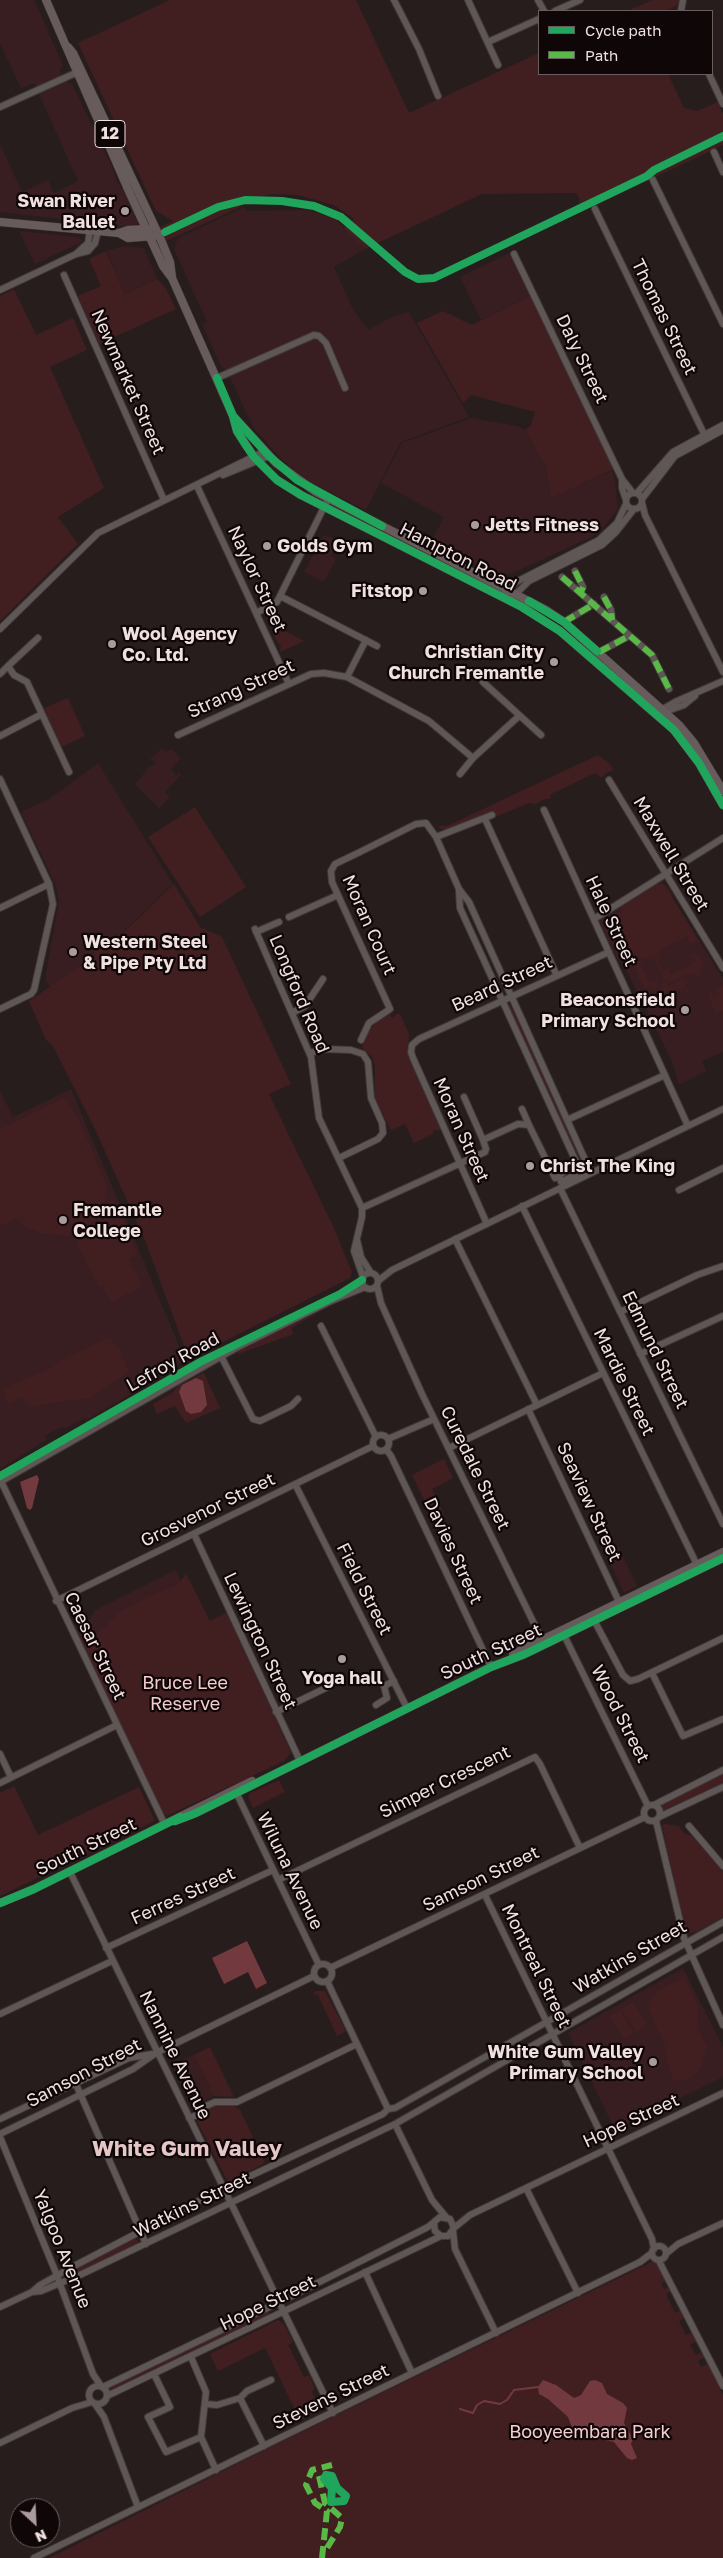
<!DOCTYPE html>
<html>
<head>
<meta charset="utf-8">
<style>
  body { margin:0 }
  #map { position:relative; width:723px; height:2558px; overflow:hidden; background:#281d1d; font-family:"Golos Text",sans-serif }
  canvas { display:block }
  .legend { position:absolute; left:538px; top:10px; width:175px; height:65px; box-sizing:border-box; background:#0f0607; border:1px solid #695d5e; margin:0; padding:6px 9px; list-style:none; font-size:15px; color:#f0e0e0 }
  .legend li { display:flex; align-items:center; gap:10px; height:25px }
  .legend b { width:25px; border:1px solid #695d5e }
  .north { position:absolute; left:10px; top:2498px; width:50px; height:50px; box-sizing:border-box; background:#0f0607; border:1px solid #695d5e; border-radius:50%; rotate:155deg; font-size:14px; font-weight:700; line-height:20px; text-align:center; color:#f0e0e0 }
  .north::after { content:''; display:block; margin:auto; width:18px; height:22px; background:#aa9c9c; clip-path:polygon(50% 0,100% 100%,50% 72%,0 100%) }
</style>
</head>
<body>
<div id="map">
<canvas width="723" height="2558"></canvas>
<ul class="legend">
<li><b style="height:6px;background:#20a55d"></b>Cycle path</li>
<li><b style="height:6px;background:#58b947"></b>Path</li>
</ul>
<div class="north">N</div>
</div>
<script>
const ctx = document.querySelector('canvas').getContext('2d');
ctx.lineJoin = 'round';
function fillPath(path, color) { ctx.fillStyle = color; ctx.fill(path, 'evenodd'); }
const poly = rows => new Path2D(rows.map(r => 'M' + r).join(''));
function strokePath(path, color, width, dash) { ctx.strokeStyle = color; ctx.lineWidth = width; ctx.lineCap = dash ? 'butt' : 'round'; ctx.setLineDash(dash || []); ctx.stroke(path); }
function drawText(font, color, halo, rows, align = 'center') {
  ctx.font = font + ' "Golos Text",sans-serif'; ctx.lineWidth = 4.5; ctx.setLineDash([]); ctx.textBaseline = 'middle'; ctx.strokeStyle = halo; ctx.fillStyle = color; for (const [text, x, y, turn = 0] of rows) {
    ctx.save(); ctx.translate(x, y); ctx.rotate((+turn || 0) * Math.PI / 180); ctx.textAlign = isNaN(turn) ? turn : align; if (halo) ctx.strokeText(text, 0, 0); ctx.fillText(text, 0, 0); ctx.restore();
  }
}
const built = poly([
  [0,0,34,0,63,65,60,70,65,81,72,84,113,169,117,182,128,197,139,220,137,225,131,227,0,212,0,144,22,192,48,180,54,193,78,181,34,83,21,88,0,43],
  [244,207,246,211,309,210,334,218,348,230,365,249,334,267,352,307,368,330,390,318,409,312,469,417,401,442,366,510,310,482,281,459,253,427,230,377,226,369,222,368,202,324,207,322,174,249,178,238],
  [19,231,78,237,82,240,82,242,35,264],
  [123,246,144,248,157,279,125,294,107,251],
  [509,253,530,296,481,320,460,277],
  [471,418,517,426,525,430,546,467,551,497,612,471,615,481,618,509,602,529,591,537,511,574,492,573,431,542,444,517,381,483,402,443],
  [324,535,338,540,331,556,336,559,324,582,304,572],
  [162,748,167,752,171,749,181,758,171,769,176,776,179,773,181,775,165,792,170,797,159,808,135,784,150,766,152,767,156,763,150,759],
  [98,763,173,884,123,932,93,950,95,956,91,958,98,971,59,998,45,980,59,901,56,886,21,812,49,799],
  [663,883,669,888,675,902,723,979,723,1052,702,1061,706,1071,679,1085,673,1064,662,1041,622,961,617,958,598,920,655,884],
  [71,1089,185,1360,155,1379,154,1381,139,1387,140,1389,86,1420,85,1418,66,1428,62,1427,45,1436,46,1440,0,1469,0,1091,13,1117],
  [618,1546,637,1586,624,1593,605,1552],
  [176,1570,186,1593,132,1628,81,1639,94,1611],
  [683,1968,723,2047,723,2077,615,2130,568,2033],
  [194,2055,214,2096,194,2105,174,2065]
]);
const green = poly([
  [170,0,356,0,409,113,539,53,539,74,668,74,684,108,697,111,718,102,723,114,723,145,580,213,579,198,576,193,482,194,365,249,344,228,354,219,334,205,298,195,269,194,166,241,159,228,173,221,156,211,78,43],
  [653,0,680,0,678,5,665,11,627,11],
  [106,251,125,294,157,279,165,287,176,309,99,344,78,296,101,286,89,259],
  [14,289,36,335,73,318,87,350,50,367,104,488,58,517,78,544,0,621,0,296],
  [530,296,614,469,551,498,546,467,525,430,531,425,535,412,471,395,463,403,417,323,443,311,472,325],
  [275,626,304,641,280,652,281,647,273,634],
  [68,698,85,736,61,747,44,708],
  [598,755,611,765,613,770,606,773,601,778,596,773,593,774,551,794,550,799,544,799,536,804,529,803,495,817,493,811,449,829,441,829,438,826,447,826],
  [195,807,246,887,200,917,148,837],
  [174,884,200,927,222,937,291,1084,269,1094,333,1226,352,1272,350,1278,189,1359,146,1243,95,1129,53,1046,46,1040,29,1001,95,956,93,950,124,932],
  [659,884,665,886,699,941,691,944,687,936,659,950,660,959,658,960,654,954,662,971,668,969,671,975,694,963,696,962,690,955,694,953,699,958,695,964,700,958,704,962,698,979,692,973,668,984,665,978,660,983,663,977,653,956,640,960,625,945,620,947,607,919,623,912,621,907],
  [634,956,639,961,650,983,657,980,658,983,653,998,651,997,654,995,650,986,644,988,632,962],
  [683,978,688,984,685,985,689,993,687,994,684,988,680,992,679,988,655,999,656,995,659,995,663,981,665,980,668,986],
  [723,985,723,1011,716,1013,708,996,712,990,713,997,719,994,714,990],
  [510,1003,585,1166,583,1168,508,1006],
  [389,1013,393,1019,396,1014,400,1014,409,1034,408,1056,441,1130,433,1130,433,1134,414,1143,405,1124,391,1130,375,1099,375,1066,372,1056,362,1048,366,1035,376,1022],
  [64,1098,77,1115,107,1186,105,1202,95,1221,81,1232,68,1236,41,1233,23,1226,17,1218,0,1226,0,1129],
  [112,1199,116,1203,137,1255,129,1259,142,1286,111,1303,103,1286,99,1287,76,1241,92,1230],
  [327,1308,291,1328,294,1334,238,1354,237,1351],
  [109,1337,119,1348,129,1372,88,1399,68,1400,31,1407,23,1398,8,1404,2,1389,55,1366,55,1363],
  [204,1373,220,1408,186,1423,175,1406,157,1414,153,1404,172,1393,179,1385],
  [444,1459,453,1478,432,1489,445,1517,435,1522,412,1475],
  [186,1574,210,1621,227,1613,291,1753,284,1761,167,1816,161,1811,75,1631,80,1630,94,1634,101,1631,120,1612,145,1598,178,1584],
  [723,1773,723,1784,663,1813,659,1804],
  [279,1780,285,1792,253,1808,248,1796,250,1793],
  [14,1786,38,1835,139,1787,155,1821,0,1896,0,1793],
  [664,1824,679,1826,684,1833,692,1836,723,1871,723,1917,696,1932,689,1933,685,1929,662,1825],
  [684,1977,698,2006,697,2026,707,2047,701,2068,690,2079,673,2081,666,2059,666,2048,649,2010,649,2001,657,1991],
  [316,1991,325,1991,346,2031,337,2036,318,1995,313,1994],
  [633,2002,647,2026,636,2032,622,2009],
  [620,2010,634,2033,624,2039,610,2016],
  [210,2047,234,2097,214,2096,194,2055],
  [215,2106,234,2106,240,2110,265,2163,228,2182,197,2121,204,2111],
  [134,2237,138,2241,137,2244,83,2270,68,2277,65,2275],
  [652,2262,658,2263,668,2280,661,2283,664,2289,670,2286,672,2290,666,2294,675,2313,682,2310,686,2317,679,2321,686,2335,693,2332,697,2341,690,2345,696,2355,702,2352,705,2357,698,2361,701,2367,708,2364,723,2395,723,2558,49,2558,273,2446],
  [268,2309,270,2315,111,2390,110,2388,131,2374],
  [278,2320,284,2324,293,2342,288,2345,304,2377,309,2375,315,2389,311,2391,322,2409,300,2420,265,2348,218,2371,210,2354]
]);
const water = poly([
  [196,1378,203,1381,207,1405,201,1412,191,1414,186,1411,179,1392,182,1385],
  [37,1475,39,1479,32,1508,30,1510,27,1508,20,1482],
  [247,1941,267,1983,256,1989,248,1972,224,1984,212,1958],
  [543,2380,556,2385,574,2398,581,2395,590,2381,595,2380,602,2383,607,2394,623,2403,627,2408,624,2423,633,2439,631,2444,637,2458,632,2460,627,2458,614,2442,587,2436,573,2430,568,2417,548,2399,539,2394,538,2387]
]);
const stream = poly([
  [460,2409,473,2413,477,2405,484,2401,500,2404,507,2400,514,2390,538,2387]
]);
const minor = poly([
  [394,0,419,49,438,96],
  [468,0,498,65],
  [538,0,544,11],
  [555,11,580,0],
  [681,11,683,0],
  [488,42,539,19],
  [709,74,723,104],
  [0,107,80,71],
  [714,152,723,172],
  [653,180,723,324],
  [595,209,706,438],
  [76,254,88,243,90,230],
  [514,254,622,479,633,493],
  [64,275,164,500],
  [0,290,76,254,88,251,95,243,98,231],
  [217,378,314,335,319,336,326,343,345,388],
  [223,475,269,456],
  [622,479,622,488,626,500],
  [197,486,289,684],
  '626 501a8 8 0 1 1 16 0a8 8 0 1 1-16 0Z',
  [637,493,673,452,723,425],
  [642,499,675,456,723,430],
  [642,503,645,515,723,672],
  [575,571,583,587,581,592],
  [562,577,652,655,669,689],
  [505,594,516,582,599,540,617,523,626,504],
  [280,596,377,646],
  [604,597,611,610,612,620],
  [512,598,529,581,602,545,616,532,634,509],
  [256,613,277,602,328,499],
  [564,622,594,604],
  [0,629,98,533,265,451],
  [38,638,8,666,14,675,27,682,69,772],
  [599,652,629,636],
  [0,674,8,666],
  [347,677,366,640],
  [483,682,541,735],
  [662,713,684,705,695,696],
  [664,714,663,709,675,702,723,681],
  [178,735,311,674,324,673,347,677,429,721,473,758],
  [0,736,42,714],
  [460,774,473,758,519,716],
  [0,779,49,884,53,904,34,990,31,994,0,1009],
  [609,780,723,968],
  [544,810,688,1126],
  [485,819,557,976],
  [436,837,492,815],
  [459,891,460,908,583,1177],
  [0,908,49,884],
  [289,917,338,895],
  [594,919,723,838],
  [255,929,311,1057,319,1118,362,1208,362,1217,354,1251,363,1277],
  [256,932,279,922],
  [292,1013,305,1006,323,979],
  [361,1040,369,1023,390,1009,332,882,331,871,335,864,360,852,416,824,426,823,436,837,459,889,469,902,591,1173],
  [310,1053,324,1049,351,1050,363,1054,368,1062,371,1098,382,1123,383,1133,378,1139,339,1158],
  [464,1097,483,1140,518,1124,529,1125,555,1178],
  [522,1109,529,1125],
  [567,1120,665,1075],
  [565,1171,559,1176,561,1182,575,1175,579,1168],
  [560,1188,723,1524],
  [679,1190,723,1168],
  [522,1206,698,1567],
  [362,1208,485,1152,486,1149,483,1140],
  [487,1224,413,1058,411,1052,412,1045,419,1039,609,952],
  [455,1239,537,1405],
  [357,1240,361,1257,371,1273],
  '362 1281a8 8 0 1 1 16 0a8 8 0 1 1-16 0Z',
  [378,1281,392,1270,723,1109],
  [377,1286,381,1303,422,1394,544,1644],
  [343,1293,362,1280],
  [620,1312,697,1275,723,1266],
  [321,1326,376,1437],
  [220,1354,253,1419,260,1421,291,1406,298,1399],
  [640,1354,723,1316],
  [528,1409,621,1606],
  '373 1443a8 8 0 1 1 16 0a8 8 0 1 1-16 0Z',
  [388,1439,434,1419],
  [449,1448,603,1373],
  [386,1449,391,1456,491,1667],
  [0,1476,221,1352],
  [0,1479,165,1825],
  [0,1482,238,1347,331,1301,365,1287],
  [295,1484,407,1708],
  [194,1534,300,1761],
  [56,1601,373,1446],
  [594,1620,623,1675,630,1681,638,1679,723,1638],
  [564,1635,648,1806],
  [652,1673,683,1736,723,1719],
  [376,1705,387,1698,384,1686,394,1681],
  [276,1712,330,1686],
  [0,1754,11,1777],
  [0,1783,117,1725],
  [235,1790,319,1965],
  '644 1813a8 8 0 1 1 16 0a8 8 0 1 1-16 0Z',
  [654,1805,723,1770],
  [659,1817,723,1787],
  [656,1821,684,1938,723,2025],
  [689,1826,723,1866],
  [70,1872,333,2413],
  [278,1880,535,1757,540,1764,580,1848],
  [485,1895,652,2239,654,2249],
  [106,1948,273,1870],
  '314 1973a9 9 0 1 1 18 0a9 9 0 1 1-18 0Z',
  [330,1968,645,1817],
  [327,1981,388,2109],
  [0,2014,112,1961],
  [75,2082,146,2244],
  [189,2118,197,2115,204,2107,215,2102,237,2102,357,2044],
  [0,2119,129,2058,152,2054],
  [395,2124,432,2200,446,2217],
  [0,2134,133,2069,156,2053,314,1976],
  [0,2137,56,2273,93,2374,101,2386],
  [526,2188,578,2293],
  [454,2228,470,2215,723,2093],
  [453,2231,455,2249,496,2333],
  '652 2253a7 7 0 1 1 14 0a7 7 0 1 1-14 0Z',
  [667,2253,678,2244,723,2223],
  [659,2261,723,2386],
  [365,2272,412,2373],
  [32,2292,41,2291,80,2275,395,2124,723,1937],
  [0,2307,32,2292,40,2285,76,2265,216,2192,383,2114,388,2109,395,2108,723,1922],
  [191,2357,206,2392,201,2437,216,2470],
  [154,2374,170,2407,148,2417,166,2452,201,2437],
  '89 2395a9 9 0 1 1 18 0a9 9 0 1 1-18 0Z',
  [103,2387,286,2299,428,2227,440,2217,450,2219,454,2228,448,2236,441,2236,435,2231,434,2224],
  [107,2396,441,2236],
  [240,2398,247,2391,271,2380],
  [95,2404,104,2417,138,2507],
  [206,2404,217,2405,240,2398,264,2446],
  [0,2443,72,2408,92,2402],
  [34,2558,640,2262,652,2253]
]);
const major = poly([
  [46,0,127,187,163,266,172,278,233,416,237,431,254,457,277,480,301,495,522,607,560,631,674,730,699,763,723,805],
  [68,47,73,53,161,240,170,262,172,277],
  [0,222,98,231,119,233,128,238,154,236],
  [119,233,128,230,149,229],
  [233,416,276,463,316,492,546,610,564,622,679,725,694,743,723,791],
  [513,1655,523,1649,723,1552],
  [175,1821,196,1813,491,1667,525,1654,723,1558],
  [0,1903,34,1889,252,1781]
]);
const quiet = poly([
  [575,571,583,587,581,592],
  [562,577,652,655,669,689],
  [604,597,611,610,612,620],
  [564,622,594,604],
  [599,652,629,636],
  [319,2476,325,2503,342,2518,340,2527,327,2548],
  [322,2558,327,2511,315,2503,306,2485,312,2470,332,2465]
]);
const cycleway = poly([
  [165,232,218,207,245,200,282,201,314,206,341,217,405,272,418,279,434,278,647,176,654,170,723,136],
  [217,378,233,416,237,431,245,444,254,457,277,480,301,495,522,607,560,631,674,730,699,763,723,805],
  [233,416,269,456,297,480,382,526],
  [529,601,564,622,597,651],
  [0,1476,202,1361,340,1294,362,1280],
  [175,1821,196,1813,491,1667,525,1654,723,1558],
  [0,1903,34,1889,180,1817],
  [326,2475,332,2476,337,2488,346,2496,344,2501,331,2502,332,2488,324,2479,326,2475]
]);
const markers = [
  [125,211,5,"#aa9c9c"],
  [475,525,5,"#aa9c9c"],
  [267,546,5,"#aa9c9c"],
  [423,591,5,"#aa9c9c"],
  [112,644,5,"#aa9c9c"],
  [554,662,5,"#aa9c9c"],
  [73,952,5,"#aa9c9c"],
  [685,1010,5,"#aa9c9c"],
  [530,1166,5,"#aa9c9c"],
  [63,1220,5,"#aa9c9c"],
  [342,1659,5,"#aa9c9c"],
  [653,2062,5,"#aa9c9c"]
];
const shields = [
  [110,134,30]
];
const shieldNames = [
  ["12",110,134]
];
const poiNames = [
  ["Swan River",115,201,"right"],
  ["Ballet",115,222,"right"],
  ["Jetts Fitness",485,525],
  ["Golds Gym",277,546],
  ["Fitstop",413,591,"right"],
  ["Wool Agency",122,634],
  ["Co. Ltd.",122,655],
  ["Christian City",544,652,"right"],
  ["Church Fremantle",544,673,"right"],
  ["Western Steel",83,942],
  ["& Pipe Pty Ltd",83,963],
  ["Beaconsfield",675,1000,"right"],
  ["Primary School",675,1021,"right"],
  ["Christ The King",540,1166],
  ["Fremantle",73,1210],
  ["College",73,1231],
  ["Yoga hall",342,1678,"center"],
  ["White Gum Valley",643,2052,"right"],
  ["Primary School",643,2073,"right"]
];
const streetNames = [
  ["Thomas Street",664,317,64],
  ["Daly Street",582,359,64],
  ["Newmarket Street",128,382,66],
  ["Hampton Road",458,557,27],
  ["Naylor Street",257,579,65],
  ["Strang Street",241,689,-25],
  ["Maxwell Street",671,854,59],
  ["Hale Street",611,921,65],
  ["Moran Court",369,925,66],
  ["Beard Street",502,984,-25],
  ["Longford Road",299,994,67],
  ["Moran Street",461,1130,66],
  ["Edmund Street",655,1350,64],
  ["Lefroy Road",173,1362,-29],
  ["Mardie Street",624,1382,64],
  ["Curedale Street",475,1468,64],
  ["Seaview Street",589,1502,65],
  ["Grosvenor Street",208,1510,-26],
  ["Davies Street",453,1551,65],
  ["Field Street",364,1589,63],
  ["Lewington Street",260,1641,65],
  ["Caesar Street",95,1646,64],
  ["South Street",491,1652,-25],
  ["Wood Street",620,1714,63],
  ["Simper Crescent",445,1782,-26],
  ["South Street",86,1847,-26],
  ["Wiluna Avenue",290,1871,64],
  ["Samson Street",481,1879,-26],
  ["Ferres Street",183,1896,-25],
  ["Watkins Street",630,1957,-30],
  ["Montreal Street",536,1966,64],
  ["Nannine Avenue",175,2055,64],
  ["Samson Street",84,2073,-28],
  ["Hope Street",631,2121,-25],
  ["Watkins Street",192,2205,-26],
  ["Yalgoo Avenue",62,2249,68],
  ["Hope Street",268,2303,-26],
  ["Stevens Street",331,2397,-26]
];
const parkNames = [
  ["Bruce Lee",185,1683],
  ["Reserve",185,1704],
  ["Booyeembara Park",590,2432]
];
const districtNames = [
  ["White Gum Valley",187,2149]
];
fillPath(built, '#381e20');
fillPath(green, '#411f21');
fillPath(water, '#723a3e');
strokePath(stream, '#723a3e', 2);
strokePath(minor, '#413838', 8);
strokePath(major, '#413838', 9);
strokePath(minor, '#5f5656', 6);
strokePath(major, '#685b5b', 8);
strokePath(quiet, '#58b947', 6, [12, 6]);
strokePath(cycleway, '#20a55d', 8);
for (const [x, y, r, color] of markers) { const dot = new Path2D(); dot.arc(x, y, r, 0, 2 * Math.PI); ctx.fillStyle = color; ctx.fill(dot); strokePath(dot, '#0f0607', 2); }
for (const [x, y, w] of shields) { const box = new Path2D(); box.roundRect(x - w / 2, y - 13.5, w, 27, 4); ctx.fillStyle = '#0f0607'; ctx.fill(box); strokePath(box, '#f0e0e0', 1); }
drawText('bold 16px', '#f0e0e0', null, shieldNames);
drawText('bold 18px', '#f0e0e0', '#0f0607', poiNames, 'left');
drawText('18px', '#f0e0e0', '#0f0607', streetNames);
drawText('18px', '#f6cdce', '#0f0607', parkNames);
drawText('bold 22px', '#e6c7c8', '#0f0607', districtNames);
</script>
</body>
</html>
